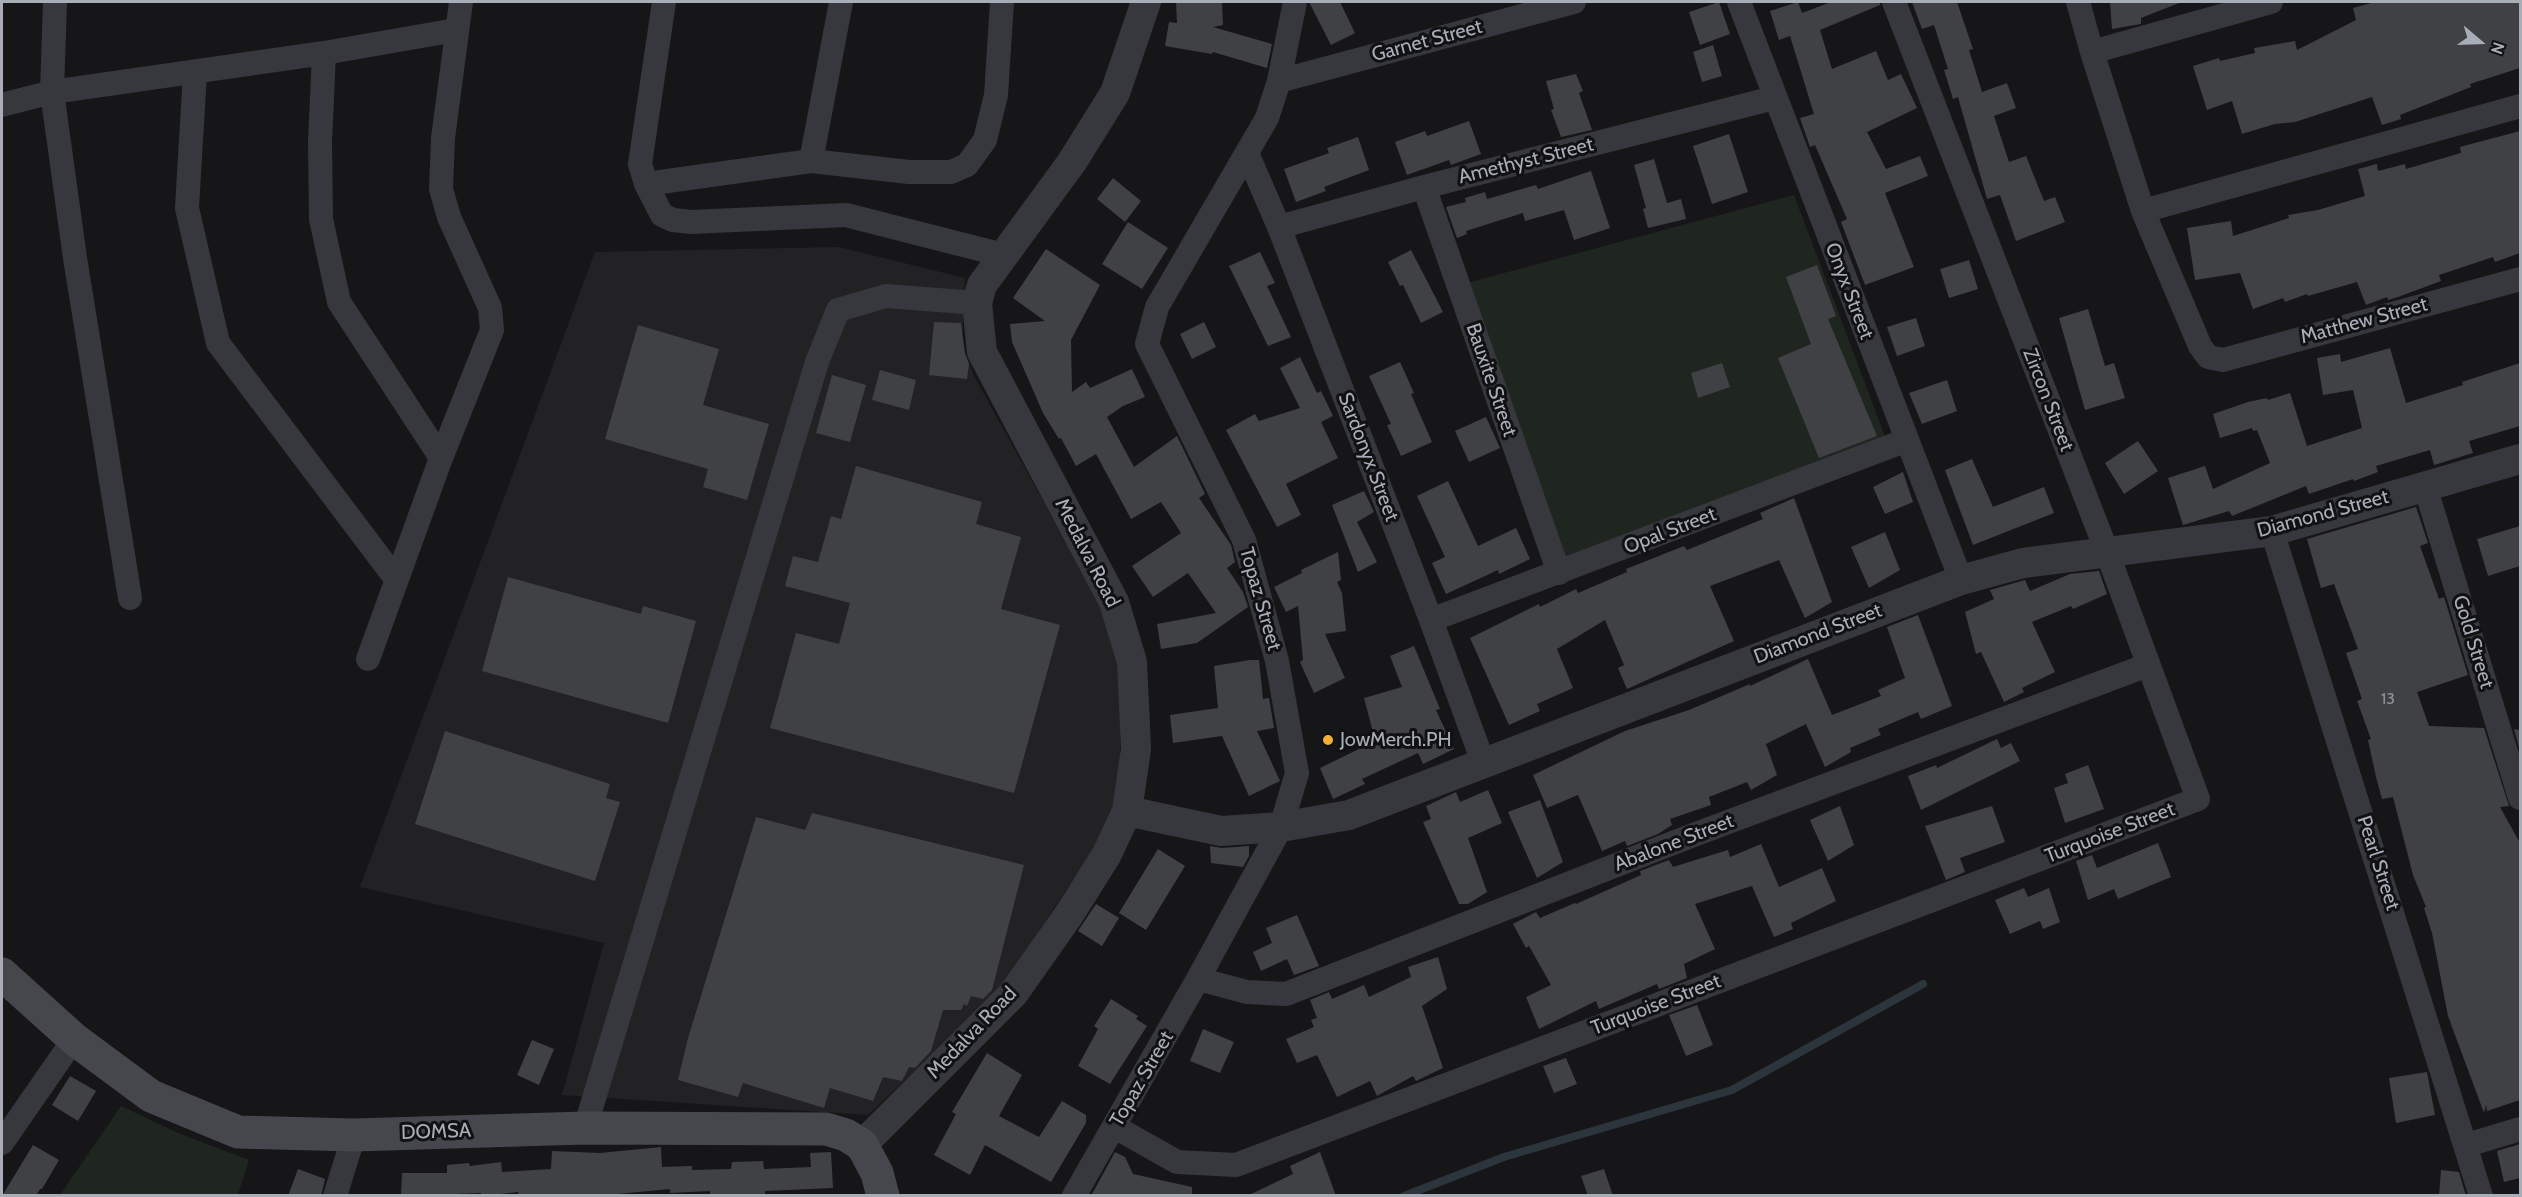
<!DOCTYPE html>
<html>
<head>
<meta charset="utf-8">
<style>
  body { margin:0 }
  #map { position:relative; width:2522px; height:1197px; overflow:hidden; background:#161618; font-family:Cabin,sans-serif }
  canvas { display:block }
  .frame { position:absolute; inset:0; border:3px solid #a8adb8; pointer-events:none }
  .north { position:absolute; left:2450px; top:12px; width:60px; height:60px; -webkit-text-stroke:4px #111113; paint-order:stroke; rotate:109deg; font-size:16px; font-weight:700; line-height:24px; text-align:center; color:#a8adb8 }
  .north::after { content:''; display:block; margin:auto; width:21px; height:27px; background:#a8adb8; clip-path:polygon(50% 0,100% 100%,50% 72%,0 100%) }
</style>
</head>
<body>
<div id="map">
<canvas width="2522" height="1197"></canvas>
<div class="frame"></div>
<div class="north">N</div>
</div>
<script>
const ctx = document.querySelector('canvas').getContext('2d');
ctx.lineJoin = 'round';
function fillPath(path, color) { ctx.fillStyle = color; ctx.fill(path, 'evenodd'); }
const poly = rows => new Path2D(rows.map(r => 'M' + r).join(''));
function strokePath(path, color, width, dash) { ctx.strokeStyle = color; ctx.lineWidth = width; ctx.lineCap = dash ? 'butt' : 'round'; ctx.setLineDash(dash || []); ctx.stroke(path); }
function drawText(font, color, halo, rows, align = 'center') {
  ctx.font = font + ' Cabin,sans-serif'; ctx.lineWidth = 6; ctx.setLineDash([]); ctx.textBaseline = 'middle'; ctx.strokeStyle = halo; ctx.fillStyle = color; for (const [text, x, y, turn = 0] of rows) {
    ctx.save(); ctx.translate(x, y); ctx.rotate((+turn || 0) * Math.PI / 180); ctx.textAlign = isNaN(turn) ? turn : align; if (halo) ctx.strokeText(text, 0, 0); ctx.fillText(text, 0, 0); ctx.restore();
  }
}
const built = poly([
  [839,247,965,278,962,343,974,376,1098,600,1121,667,1120,785,1109,821,1085,862,994,997,868,1115,562,1095,604,943,360,887,595,252]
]);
const green = poly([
  [1794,195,1886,439,1567,562,1467,283],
  [121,1106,178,1133,249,1160,238,1195,60,1195]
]);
const stream = poly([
  [1404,1196,1504,1157,1732,1090,1923,984]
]);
const building = poly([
  [1176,2,1222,2,1223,25,1213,27,1272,44,1267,68,1213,52,1212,54,1165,46,1169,22,1177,23],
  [1309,2,1340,2,1355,33,1331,45],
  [1719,2,1730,34,1700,45,1689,12],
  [1798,2,1802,13,1831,2,1880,2,1880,5,1820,30,1832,69,1876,51,1888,80,1901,74,1917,108,1867,132,1886,169,1920,156,1928,176,1885,193,1914,267,1865,285,1841,222,1847,219,1815,145,1810,147,1800,118,1814,114,1790,36,1779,40,1770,11],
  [1912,2,1957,2,1973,49,1969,50,1982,92,2007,83,2016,108,1994,116,2009,162,2026,156,2044,201,2055,197,2065,222,2016,241,2000,195,1987,199,1958,97,1953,99,1944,70,1948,69,1934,25,1922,29],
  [2110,2,2179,2,2179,3,2141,18,2141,24,2112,29],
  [2375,2,2520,2,2520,68,2470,84,2471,87,2400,115,2401,119,2382,125,2372,97,2295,122,2275,124,2242,134,2232,101,2207,110,2193,66,2219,58,2220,61,2255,53,2254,48,2295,41,2297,50,2356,20,2353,8],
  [1713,45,1722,76,1702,82,1693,52],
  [1576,74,1583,91,1579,93,1592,130,1561,137,1551,110,1554,109,1546,81],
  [1469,121,1481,154,1451,165,1449,160,1407,175,1395,142,1425,131,1427,136],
  [2520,131,2520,253,2495,262,2493,257,2439,275,2441,281,2398,297,2388,300,2387,297,2366,305,2357,282,2308,296,2307,294,2285,302,2283,298,2253,309,2240,273,2195,280,2187,228,2231,221,2233,236,2289,218,2288,215,2318,210,2365,196,2358,169,2377,164,2378,171,2405,164,2406,169,2461,153,2460,147],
  [1729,134,1748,192,1712,204,1693,146],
  [1358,137,1369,170,1324,187,1326,191,1296,202,1284,169,1329,153,1327,148],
  [1654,159,1667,203,1681,199,1686,219,1648,228,1643,209,1646,208,1634,165],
  [1591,171,1610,228,1574,240,1564,210,1525,221,1523,213,1466,231,1467,234,1457,238,1446,207,1466,202,1465,198,1485,192,1487,199,1536,185,1538,189],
  [1113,178,1141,201,1125,222,1097,199],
  [1128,222,1168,248,1142,289,1102,264],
  [1046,249,1100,285,1071,340,1072,392,1086,382,1090,388,1132,369,1145,397,1123,406,1107,417,1134,467,1177,436,1205,494,1199,498,1231,545,1235,562,1227,568,1243,592,1248,607,1197,643,1161,649,1157,624,1216,613,1188,573,1153,597,1132,566,1181,533,1161,502,1131,519,1096,454,1076,466,1061,438,1059,439,1043,413,1012,342,1010,324,1045,321,1013,298],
  [1411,250,1443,312,1421,323,1403,285,1400,286,1388,262],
  [1260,252,1275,283,1267,286,1291,337,1268,346,1229,266],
  [1969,260,1978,289,1949,298,1940,269],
  [1817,265,1836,316,1828,319,1877,436,1819,458,1778,358,1811,344,1786,277],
  [2088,309,2105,366,2114,363,2125,398,2085,410,2059,318],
  [1916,318,1925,346,1897,356,1887,327],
  [934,322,961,323,965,354,969,364,967,379,929,375],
  [1204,322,1216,347,1192,359,1180,334],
  [638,325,719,349,703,405,769,424,747,500,703,487,708,469,605,439],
  [2390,348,2406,403,2463,385,2462,382,2520,363,2520,426,2469,441,2473,453,2434,465,2430,450,2376,466,2378,472,2354,481,2353,479,2309,494,2306,486,2232,516,2229,511,2183,525,2168,478,2205,466,2213,489,2270,463,2257,430,2253,431,2252,428,2220,438,2213,414,2248,402,2267,398,2268,400,2290,393,2307,446,2362,428,2353,390,2323,395,2317,358,2340,354,2341,362],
  [1300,357,1317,393,1321,391,1333,416,1321,422,1338,458,1286,484,1301,515,1277,527,1226,430,1255,414,1259,421,1300,408,1280,368],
  [1400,362,1414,393,1411,394,1432,442,1401,456,1387,425,1391,424,1369,376],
  [1722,363,1730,387,1698,398,1691,373],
  [880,370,916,380,909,410,872,400],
  [832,375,866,385,850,442,816,433],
  [1947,380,1957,411,1922,424,1909,393],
  [1486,417,1500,448,1469,462,1455,431],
  [2138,441,2158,471,2124,494,2105,463],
  [1972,459,1993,507,2044,487,2054,513,1973,545,1945,470],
  [856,466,982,502,976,524,1021,537,1001,609,1060,625,1014,793,770,728,796,633,839,644,850,603,785,586,793,556,818,562,831,516,841,519],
  [1903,472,1913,502,1885,514,1873,487],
  [1448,481,1478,546,1516,528,1530,559,1499,574,1498,570,1446,594,1432,563,1445,557,1417,496],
  [1364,491,1374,512,1357,522,1377,562,1358,572,1332,505],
  [1794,498,1832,602,1805,618,1779,560,1710,586,1734,641,1627,689,1618,668,1624,665,1605,620,1557,649,1573,688,1537,704,1540,711,1509,725,1470,638,1539,604,1540,607,1576,589,1578,593,1627,572,1626,569,1684,546,1687,550,1763,519,1760,513],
  [2416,507,2428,543,2420,546,2439,599,2444,597,2468,675,2417,692,2429,726,2484,728,2509,806,2500,807,2520,843,2520,1100,2487,1111,2486,1105,2484,1113,2448,1016,2432,933,2424,908,2426,907,2413,875,2393,797,2382,799,2376,777,2368,740,2371,739,2357,701,2362,699,2346,653,2358,649,2334,584,2321,588,2307,539],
  [2520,526,2520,566,2488,576,2477,539],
  [1885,532,1900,570,1869,588,1851,547],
  [1338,552,1341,580,1337,582,1342,593,1346,631,1325,634,1345,678,1314,693,1300,662,1303,660,1298,606,1286,612,1274,587,1302,573,1301,570],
  [2099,571,2107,594,2073,609,2071,606,2032,622,2055,672,2022,688,2024,692,2004,702,1981,652,1976,654,1965,612,1994,599,1990,590,2025,580,2030,591,2070,574],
  [508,577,641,614,643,606,696,621,668,723,482,671],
  [1918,615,1952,706,1921,719,1918,712,1878,729,1881,735,1850,748,1851,752,1825,767,1806,724,1766,744,1777,775,1751,790,1747,782,1709,797,1711,805,1670,819,1672,825,1658,834,1627,846,1625,841,1602,851,1578,795,1547,808,1533,775,1625,731,1689,710,1750,684,1750,686,1808,659,1832,715,1881,696,1878,690,1905,678,1887,627],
  [1414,646,1440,709,1436,710,1454,749,1423,764,1418,753,1362,779,1365,784,1333,799,1320,768,1363,747,1361,742,1374,736,1364,698,1402,687,1390,656],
  [1250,660,1259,660,1263,699,1269,698,1274,728,1257,731,1280,781,1249,796,1222,736,1173,743,1170,715,1218,708,1214,666],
  [2514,729,2520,730,2520,751],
  [445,731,610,784,606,798,620,802,595,881,415,824],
  [1997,739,2001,748,2011,743,2020,761,1921,810,1908,776,1936,765,1937,768],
  [2088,765,2104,809,2065,823,2054,788,2068,783,2065,774],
  [1488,790,1502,823,1468,838,1487,892,1468,904,1459,904,1423,822,1431,819,1426,806,1456,792,1460,802],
  [1540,800,1563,862,1537,878,1508,812],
  [1840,806,1854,845,1828,861,1810,820],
  [1992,806,2005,842,1960,858,1965,872,1946,880,1925,826],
  [812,813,1024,865,992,990,983,999,971,996,967,1006,964,1004,961,1010,943,1010,931,1051,915,1068,909,1067,902,1081,883,1077,873,1101,830,1088,824,1108,743,1083,738,1097,678,1080,688,1038,756,817,805,830],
  [2158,843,2171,877,2118,899,2114,889,2088,900,2076,861,2092,855,2097,868],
  [1761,844,1779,887,1822,868,1836,901,1791,923,1793,929,1774,937,1752,886,1695,904,1715,949,1684,964,1687,978,1659,989,1657,984,1599,1009,1596,1001,1539,1029,1526,997,1551,985,1529,946,1526,948,1513,924,1536,912,1540,918,1575,903,1576,904,1641,875,1640,871,1669,860,1673,867,1728,850,1730,857],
  [1210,846,1222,848,1249,846,1249,856,1243,867,1211,863],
  [1158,849,1185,866,1146,930,1119,913],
  [2024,888,2028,897,2049,888,2060,922,2043,929,2040,921,2010,934,1995,900],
  [1096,904,1119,918,1102,946,1078,931],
  [1297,915,1319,966,1294,975,1287,959,1261,971,1253,952,1272,943,1266,928],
  [1438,957,1447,989,1422,1006,1443,1068,1416,1081,1413,1076,1377,1096,1370,1081,1337,1097,1317,1055,1297,1063,1286,1039,1314,1027,1311,1020,1317,1018,1310,1000,1329,992,1332,999,1364,985,1369,997,1411,977,1408,967],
  [1111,999,1138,1016,1136,1019,1147,1026,1110,1084,1078,1066,1098,1029,1094,1026],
  [1697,1005,1713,1045,1686,1056,1669,1015],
  [1203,1029,1234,1042,1220,1073,1190,1061],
  [532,1040,554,1049,539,1085,517,1075],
  [987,1053,1022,1075,999,1116,1039,1137,1062,1101,1086,1115,1086,1123,1051,1182,985,1145,970,1175,934,1155,956,1114,952,1112],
  [1566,1058,1577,1084,1554,1093,1543,1066],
  [2427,1072,2435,1115,2396,1123,2389,1078],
  [70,1076,96,1091,78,1121,52,1105],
  [2520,1144,2520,1178,2504,1182,2497,1151],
  [33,1145,59,1160,42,1189,40,1189,36,1196,2,1196],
  [661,1147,662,1167,692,1166,692,1170,731,1169,732,1162,763,1161,764,1169,811,1167,810,1153,831,1152,833,1188,765,1191,765,1196,710,1196,710,1191,670,1193,670,1189,596,1196,519,1196,518,1192,484,1196,481,1196,481,1193,401,1196,402,1173,447,1173,447,1165,469,1163,470,1166,501,1162,502,1172,551,1169,552,1151,600,1153],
  [1115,1152,1125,1157,1133,1174,1192,1187,1192,1196,1091,1196],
  [1320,1152,1336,1196,1247,1196,1293,1174,1290,1166],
  [298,1169,325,1179,321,1196,288,1196],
  [1604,1169,1613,1196,1588,1196,1581,1176],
  [2441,1170,2459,1172,2466,1196,2439,1196]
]);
const minor = poly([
  [55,2,52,92,75,258,130,598],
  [664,2,640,164,646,184,662,215,673,220,691,222,846,215,1003,255],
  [1739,2,1961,580],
  [2078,2,2092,52,2143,211,2200,346,2208,357,2223,360,2520,279],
  [2092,52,2271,2],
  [324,53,320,141,321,219,339,302,441,458],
  [195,72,187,208,218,343,396,579],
  [1279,81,1574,2],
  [2,105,52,92,324,53,456,30],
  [1247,153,1279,227,1431,620,1483,762],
  [811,161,841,2],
  [646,184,811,161,909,172,951,172,967,165,985,140,996,95,1002,2],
  [1424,187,1559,573],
  [2143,211,2520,106],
  [1279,227,1424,187,1774,98],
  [2425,486,2520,798],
  [2272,531,2481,1196],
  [1431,620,1907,440],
  [368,659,441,458,492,330,490,308,449,217,441,189,443,138,461,2],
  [1198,979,1247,992,1286,994,1696,834,2148,665],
  [1115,1127,1177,1162,1236,1165,2198,799,2107,552,1894,2],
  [585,1128,817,362,838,310,886,296,977,303],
  [2,1143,74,1039],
  [2467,1145,2520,1129],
  [335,1196,354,1135],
  [1074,1196,1198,979,1281,827,1297,773,1277,661,1244,540,1147,344,1157,307,1267,118,1279,81,1295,2]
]);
const tertiary = poly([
  [1127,811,1221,831,1281,827,1349,815,1961,580,2023,563,2272,531,2520,459],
  [862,1145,1013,994,1070,913,1107,854,1127,811,1136,749,1132,662,1114,602,982,352,977,303,982,285,1072,162,1115,93,1146,2]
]);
const secondary = poly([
  [2,974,74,1039,151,1096,238,1132,354,1135,585,1128,826,1129,846,1135,862,1145,877,1173,883,1196]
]);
const markers = [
  [1328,740,6,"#f2b134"]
];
const numberNames = [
  ["13",2388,699]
];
const streetNames = [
  ["Garnet Street",1427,41,-15],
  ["Amethyst Street",1526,161,-14],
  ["Onyx Street",1849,291,69],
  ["Matthew Street",2364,321,-15],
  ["Bauxite Street",1491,380,71],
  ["Zircon Street",2048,400,69],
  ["Sardonyx Street",1368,457,69],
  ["Diamond Street",2323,514,-15],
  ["Opal Street",1670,531,-21],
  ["Medalva Road",1087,553,63],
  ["Topaz Street",1260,599,74],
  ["Diamond Street",1818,634,-21],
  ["Gold Street",2473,642,73],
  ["Turquoise Street",2110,833,-21],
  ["Abalone Street",1674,843,-21],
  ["Pearl Street",2378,863,72],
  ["Turquoise Street",1656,1005,-21],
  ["Medalva Road",972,1033,-46],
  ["Topaz Street",1142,1079,-60],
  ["DOMSA",436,1132,-2]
];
const poiNames = [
  ["JowMerch.PH",1340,740]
];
fillPath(built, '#222225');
fillPath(green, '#1e261f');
strokePath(stream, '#2c353c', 8);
fillPath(building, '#404145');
strokePath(minor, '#37383d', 24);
strokePath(tertiary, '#37383d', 30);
strokePath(secondary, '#45474d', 33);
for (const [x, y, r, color] of markers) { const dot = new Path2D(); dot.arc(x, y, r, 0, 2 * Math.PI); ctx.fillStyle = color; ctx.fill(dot); strokePath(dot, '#111113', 2); }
drawText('16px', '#8e929b', null, numberNames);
drawText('20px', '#a8adb8', '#111113', streetNames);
drawText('20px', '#a8adb8', '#111113', poiNames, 'left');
</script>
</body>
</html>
